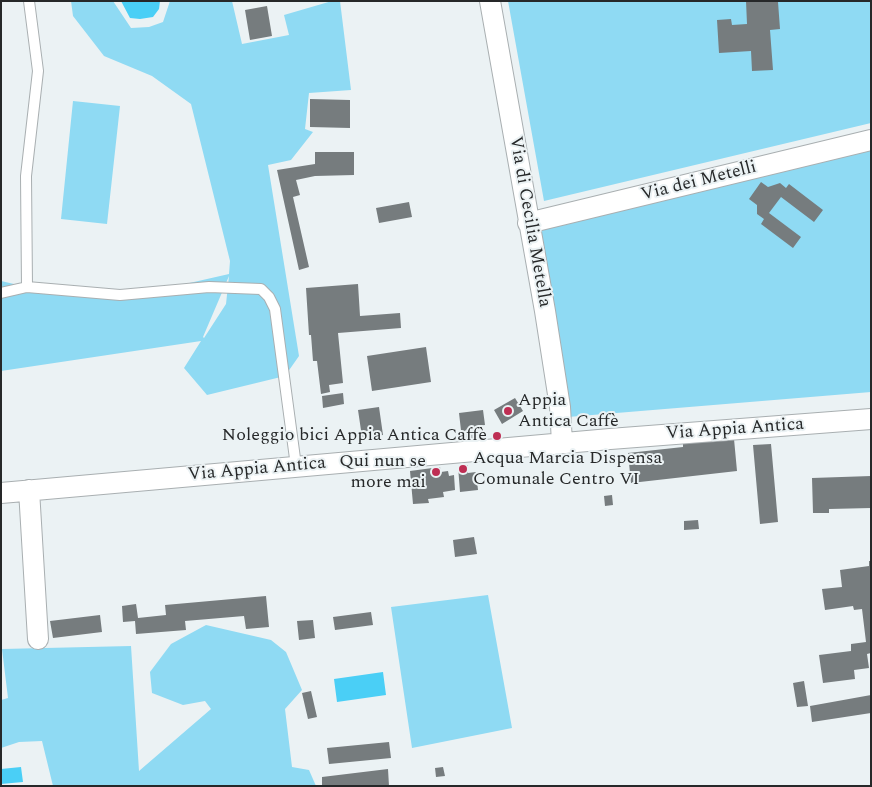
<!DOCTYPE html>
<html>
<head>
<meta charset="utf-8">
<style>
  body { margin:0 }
  #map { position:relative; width:872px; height:787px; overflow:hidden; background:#ebf2f4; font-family:Spectral,serif }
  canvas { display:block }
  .frame { position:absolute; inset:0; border:2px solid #262829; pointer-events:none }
</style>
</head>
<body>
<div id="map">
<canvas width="872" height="787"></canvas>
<div class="frame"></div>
</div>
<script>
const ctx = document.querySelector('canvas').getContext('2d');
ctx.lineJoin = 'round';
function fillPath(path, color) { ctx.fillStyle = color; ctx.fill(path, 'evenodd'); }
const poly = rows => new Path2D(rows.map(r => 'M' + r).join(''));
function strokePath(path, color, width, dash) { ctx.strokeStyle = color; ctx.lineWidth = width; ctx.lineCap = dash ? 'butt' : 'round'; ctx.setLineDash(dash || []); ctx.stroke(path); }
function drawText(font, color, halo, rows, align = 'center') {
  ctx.font = font + ' Spectral,serif'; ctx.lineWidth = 4; ctx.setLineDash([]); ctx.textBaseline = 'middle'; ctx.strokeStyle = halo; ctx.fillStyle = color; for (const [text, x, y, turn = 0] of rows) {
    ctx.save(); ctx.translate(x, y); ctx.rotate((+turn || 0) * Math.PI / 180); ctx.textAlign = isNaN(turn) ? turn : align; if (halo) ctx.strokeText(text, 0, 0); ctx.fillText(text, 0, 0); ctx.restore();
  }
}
const green = poly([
  [71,1,113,1,131,28,149,27,163,22,170,1,232,1,242,44,289,35,284,15,332,1,340,1,351,90,309,93,305,129,313,132,291,160,268,165,299,356,285,376,207,395,184,368,201,341,1,371,1,281,27,287,150,292,229,274,230,261,191,104,152,76,104,56,73,16],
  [229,276,226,304,204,338,203,337],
  [508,1,871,1,871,123,544,201],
  [73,101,120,106,107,224,61,219],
  [871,150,871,392,568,417,535,227],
  [488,595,512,728,412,748,391,607],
  [206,625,271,640,286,652,302,690,285,709,292,767,309,770,316,786,53,786,42,741,19,742,1,748,1,700,8,698,2,649,131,646,139,771,211,709,205,701,183,705,152,693,150,672,171,644]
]);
const water = poly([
  [121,1,160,1,159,9,153,17,140,19,130,18],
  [383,672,386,695,337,702,334,679],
  [21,767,23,782,1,784,1,769]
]);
const building = poly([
  [746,1,778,2,780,29,770,30,773,70,752,71,751,51,719,53,717,20,731,19,732,25,747,24],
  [267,6,272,36,250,40,245,10],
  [310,99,350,100,350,128,310,127],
  [315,152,354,152,354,175,315,176,296,180,300,195,293,197,309,267,299,270,277,170,315,164],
  [761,182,768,187,780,183,786,188,789,184,823,210,814,222,781,197,769,213,801,237,793,248,761,224,764,219,757,214,757,205,749,199],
  [409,202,412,217,379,223,376,208],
  [358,284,360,316,400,313,401,328,338,333,343,383,329,385,330,392,321,394,317,361,313,361,311,335,309,335,306,288],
  [426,347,431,382,372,391,367,356],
  [343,393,344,404,323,408,322,396],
  [515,398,523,411,502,424,494,410],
  [379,407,383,435,362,437,358,410],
  [483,410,485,425,475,426,476,438,462,439,459,413],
  [734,439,737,471,631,483,628,453,683,447,683,444],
  [771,444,778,522,760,524,753,445],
  [468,465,468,473,476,472,478,490,460,492,458,466],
  [440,467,441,472,448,471,449,476,454,475,455,490,443,492,444,497,428,499,429,503,413,504,410,471],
  [871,476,871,508,829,509,829,513,813,513,812,478],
  [612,495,613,505,605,506,604,496],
  [698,520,699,529,684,530,684,521],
  [474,537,477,554,455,557,453,540],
  [869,561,871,561,871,653,867,654,869,668,854,670,855,679,823,683,819,655,851,651,851,644,866,642,862,609,854,610,853,606,825,610,822,589,842,587,840,570,869,566],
  [266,596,269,627,246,629,244,616,185,621,186,630,136,634,135,621,123,622,122,606,136,604,138,618,166,615,165,605],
  [371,612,373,625,335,630,333,617],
  [100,615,102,632,53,638,50,621],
  [313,620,315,638,299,640,297,621],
  [804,681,808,706,797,707,793,683],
  [311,691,317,717,308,719,302,693],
  [871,695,871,713,812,722,810,706],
  [389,742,391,758,329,764,327,748],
  [443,767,445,776,436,777,435,768],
  [388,769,389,786,322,786,322,777]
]);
const service = poly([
  [27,287,26,176,38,71,29,1],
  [1,293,27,287,120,295,209,287,261,289,269,297,275,309,296,466]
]);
const minor = poly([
  [490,1,545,311,560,407,562,443],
  [528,223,871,140],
  [29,490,38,639],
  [1,493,610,439,871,419]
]);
const markers = [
  [508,411,5,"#be2e53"],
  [497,436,5,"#be2e53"],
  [463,469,5,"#be2e53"],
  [436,472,5,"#be2e53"]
];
const streetNames = [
  ["Via dei Metelli",699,182,-14],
  ["Via di Cecilia Metella",529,222,80],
  ["Via Appia Antica",735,430,-4],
  ["Via Appia Antica",257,470,-5]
];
const poiNames = [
  ["Appia",518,401],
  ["Antica Caffè",518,422],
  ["Noleggio bici Appia Antica Caffè",487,436,"right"],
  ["Acqua Marcia Dispensa",473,459],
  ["Comunale Centro VI",473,480],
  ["Qui nun se",426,462,"right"],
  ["more mai",426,483,"right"]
];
fillPath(green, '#8fdaf3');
fillPath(water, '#4acff6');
fillPath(building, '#767c7e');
strokePath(service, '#a9afb1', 12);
strokePath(minor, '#a9afb1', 22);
strokePath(service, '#fff', 10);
strokePath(minor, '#fff', 20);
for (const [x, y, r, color] of markers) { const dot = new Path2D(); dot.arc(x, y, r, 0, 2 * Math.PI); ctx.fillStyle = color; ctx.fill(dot); strokePath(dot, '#ebf2f4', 2); }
drawText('18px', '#262829', '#ebf2f4', streetNames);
drawText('18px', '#262829', '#ebf2f4', poiNames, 'left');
</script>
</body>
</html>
